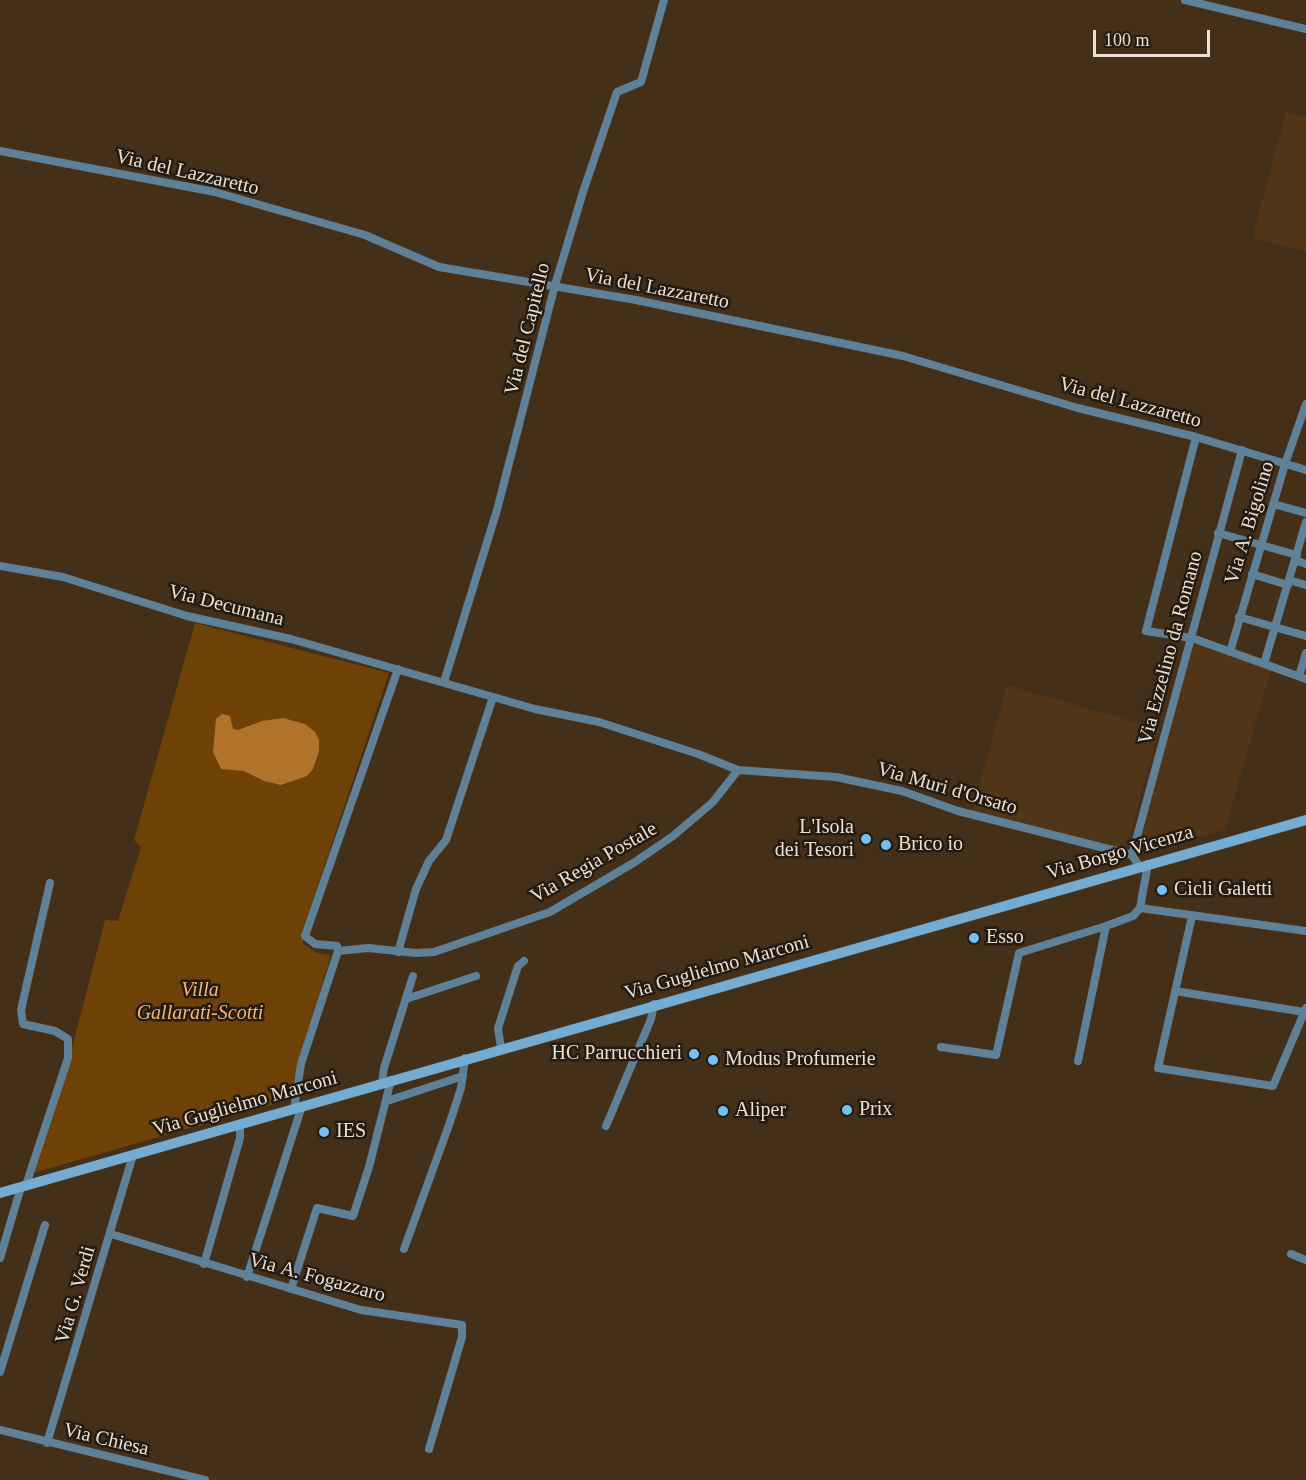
<!DOCTYPE html>
<html>
<head>
<meta charset="utf-8">
<style>
  body { margin:0 }
  #map { position:relative; width:1306px; height:1480px; overflow:hidden; background:#442f19; font-family:"Times New Roman",serif }
  canvas { display:block }
  .scale { position:absolute; left:1093px; top:30px; width:117px; height:27px; box-sizing:border-box; border:3px solid #eddfd2; border-top:0; padding-left:8px; font-size:18px; line-height:21px; white-space:nowrap; color:#eddfd2; -webkit-text-stroke:4px #231a10; paint-order:stroke }
</style>
</head>
<body>
<div id="map">
<canvas width="1306" height="1480"></canvas>
<div class="scale">100 m</div>
</div>
<script>
const ctx = document.querySelector('canvas').getContext('2d');
ctx.lineJoin = 'round';
function fillPath(path, color) { ctx.fillStyle = color; ctx.fill(path, 'evenodd'); }
const poly = rows => new Path2D(rows.map(r => 'M' + r).join(''));
function strokePath(path, color, width, dash) { ctx.strokeStyle = color; ctx.lineWidth = width; ctx.lineCap = dash ? 'butt' : 'round'; ctx.setLineDash(dash || []); ctx.stroke(path); }
function drawText(font, color, halo, rows, align = 'center') {
  ctx.font = font + ' "Times New Roman",serif'; ctx.lineWidth = 5; ctx.setLineDash([]); ctx.textBaseline = 'middle'; ctx.strokeStyle = halo; ctx.fillStyle = color; for (const [text, x, y, turn = 0] of rows) {
    ctx.save(); ctx.translate(x, y); ctx.rotate((+turn || 0) * Math.PI / 180); ctx.textAlign = isNaN(turn) ? turn : align; if (halo) ctx.strokeText(text, 0, 0); ctx.fillText(text, 0, 0); ctx.restore();
  }
}
const built = poly([
  [1286,112,1306,117,1306,252,1252,238],
  [1193,643,1271,670,1225,830,1167,845,1141,838],
  [1007,685,1159,729,1127,847,1120,849,972,812]
]);
const green = poly([
  [195,623,389,673,304,927,303,944,317,953,331,955,288,1100,33,1173,71,1052,105,920,118,921,141,847,134,840]
]);
const water = poly([
  [222,714,230,716,233,729,238,730,262,721,283,718,305,724,315,732,319,740,319,751,313,769,307,776,281,785,264,781,244,771,221,769,213,752,216,719]
]);
const street = poly([
  [1185,0,1306,29],
  [0,151,215,192,365,235,439,267,636,300,903,356,1078,408,1196,437,1306,470],
  [1196,437,1146,631,1192,638,1306,679],
  [1273,504,1306,513],
  [1218,533,1297,555],
  [1295,560,1306,564],
  [0,566,63,577,187,616,291,639,535,709,599,722,698,754,738,770,836,777,902,791,958,811,1132,855,1139,866],
  [1252,574,1288,585],
  [1289,580,1306,585],
  [1239,617,1306,636],
  [1230,652,1285,464,1306,404],
  [1264,664,1306,522],
  [1299,676,1306,653],
  [444,682,497,510,555,285,583,192,617,92,641,82,664,0],
  [1132,855,1242,450],
  [1148,864,1140,908,1306,931],
  [1192,916,1158,1068,1273,1086,1306,1008],
  [338,951,368,948,416,953,434,952,550,912,635,862,673,836,713,802,738,770],
  [398,952,416,889,429,861,446,840,493,697],
  [1175,991,1304,1012],
  [406,999,476,976],
  [941,1047,996,1055,1019,953,1106,926,1133,916,1140,908],
  [501,1048,498,1028,518,966,524,961],
  [1078,1061,1106,926],
  [382,1083,384,1068,413,976],
  [387,1101,463,1076],
  [294,1109,301,1064,338,951,337,946,315,944,305,936,398,669],
  [606,1126,651,1019,654,1004],
  [26,1185,68,1058,68,1039,55,1031,23,1024,21,1010,50,883],
  [111,1234,361,1310,462,1325,462,1337,429,1449],
  [404,1249,449,1125,461,1088,465,1058],
  [1291,1254,1306,1260],
  [0,1258,21,1187],
  [204,1264,240,1138,240,1124],
  [247,1277,302,1106],
  [291,1289,317,1208,353,1216,369,1167,391,1080],
  [0,1372,45,1225],
  [0,1430,205,1480],
  [47,1443,133,1155]
]);
const secondary = poly([
  [0,1193,1306,820]
]);
const markers = [
  [866,839,6,"#71c1f5"],
  [886,845,6,"#71c1f5"],
  [1162,890,6,"#71c1f5"],
  [974,938,6,"#71c1f5"],
  [694,1054,6,"#71c1f5"],
  [713,1060,6,"#71c1f5"],
  [847,1110,6,"#71c1f5"],
  [723,1111,6,"#71c1f5"],
  [324,1132,6,"#71c1f5"]
];
const streetNames = [
  ["Via del Lazzaretto",187,173,13],
  ["Via del Lazzaretto",657,289,11],
  ["Via del Capitello",528,329,-76],
  ["Via del Lazzaretto",1130,403,15],
  ["Via A. Bigolino",1250,523,-73],
  ["Via Decumana",226,606,14],
  ["Via Ezzelino da Romano",1171,648,-75],
  ["Via Muri d'Orsato",947,789,16],
  ["Via Borgo Vicenza",1120,853,-16],
  ["Via Regia Postale",594,863,-30],
  ["Via Guglielmo Marconi",717,968,-16],
  ["Via Guglielmo Marconi",245,1104,-16],
  ["Via A. Fogazzaro",317,1278,15],
  ["Via G. Verdi",76,1295,-74],
  ["Via Chiesa",106,1440,13]
];
const poiNames = [
  ["L'Isola",854,828,"right"],
  ["dei Tesori",854,851,"right"],
  ["Brico io",898,845],
  ["Cicli Galetti",1174,890],
  ["Esso",986,938],
  ["HC Parrucchieri",682,1054,"right"],
  ["Modus Profumerie",725,1060],
  ["Prix",859,1110],
  ["Aliper",735,1111],
  ["IES",336,1132]
];
const parkNames = [
  ["Villa",200,991],
  ["Gallarati-Scotti",200,1014]
];
fillPath(built, '#503519');
fillPath(green, '#6e4206');
fillPath(water, '#b17229');
strokePath(street, '#5f8198', 8);
strokePath(secondary, '#75acd1', 10);
for (const [x, y, r, color] of markers) { const dot = new Path2D(); dot.arc(x, y, r, 0, 2 * Math.PI); ctx.fillStyle = color; ctx.fill(dot); strokePath(dot, '#231a10', 2); }
drawText('20px', '#eddfd2', '#231a10', streetNames);
drawText('20px', '#eddfd2', '#231a10', poiNames, 'left');
drawText('italic 20px', '#fab670', '#231a10', parkNames);
</script>
</body>
</html>
